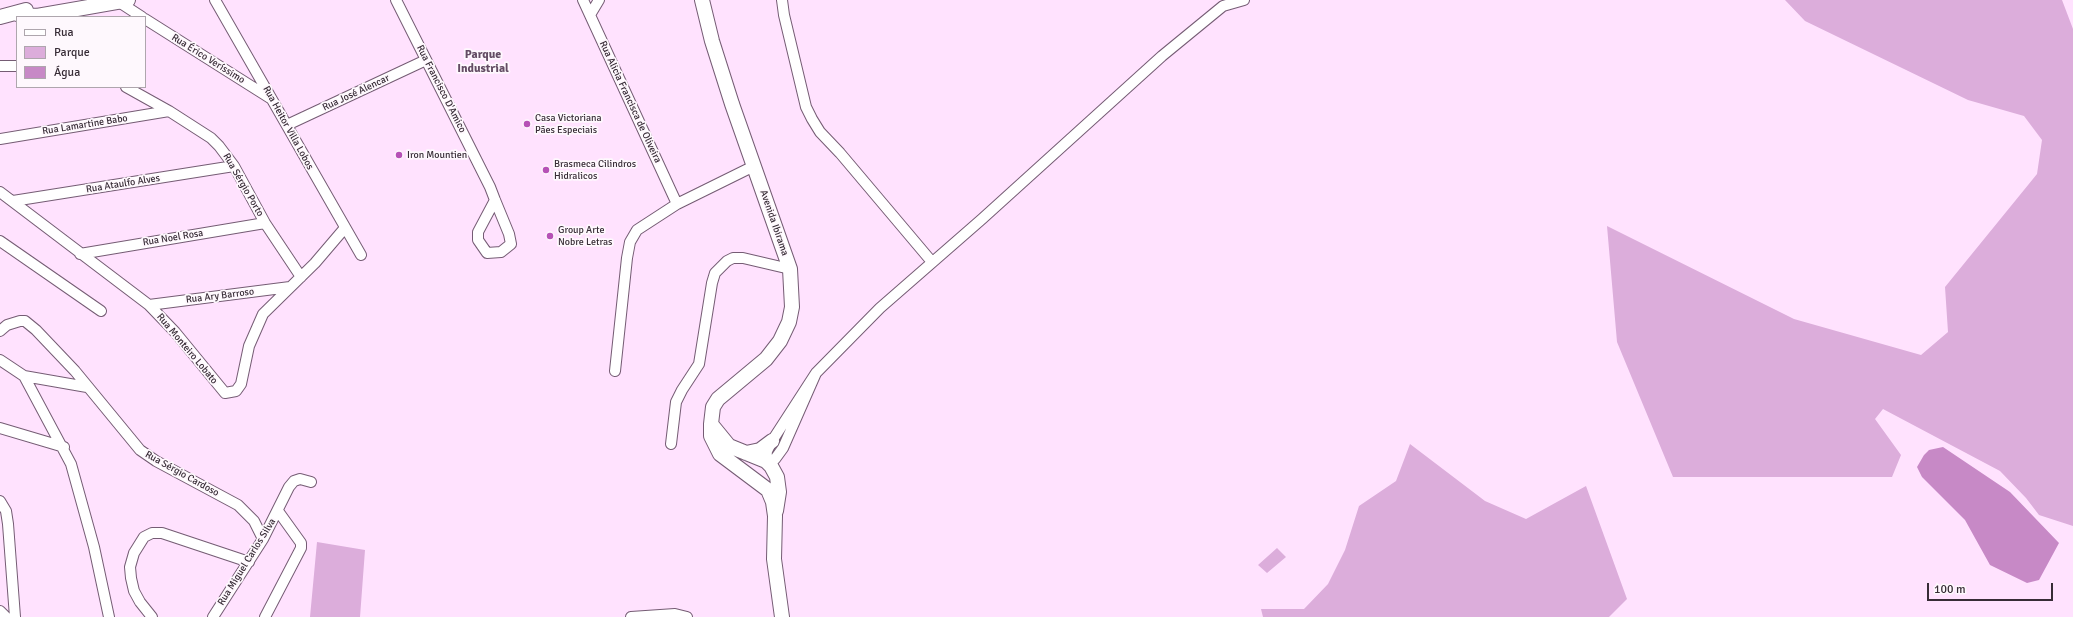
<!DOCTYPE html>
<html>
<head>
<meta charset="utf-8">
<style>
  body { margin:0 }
  #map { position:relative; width:2073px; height:617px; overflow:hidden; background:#ffe2fe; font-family:Signika,sans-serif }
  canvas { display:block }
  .legend { position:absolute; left:16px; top:16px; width:130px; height:72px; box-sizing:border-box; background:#fef8fd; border:1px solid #aea6ad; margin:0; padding:5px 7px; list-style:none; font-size:12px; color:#372c36 }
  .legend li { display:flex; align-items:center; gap:8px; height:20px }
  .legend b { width:20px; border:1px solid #aea6ad }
  .scale { position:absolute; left:1927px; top:583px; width:126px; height:18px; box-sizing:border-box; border:2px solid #372c36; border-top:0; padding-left:5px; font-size:12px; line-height:14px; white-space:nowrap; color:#372c36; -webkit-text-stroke:3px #fef8fd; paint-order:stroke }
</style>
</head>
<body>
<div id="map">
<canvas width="2073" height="617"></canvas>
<ul class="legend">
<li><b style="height:5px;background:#fff"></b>Rua</li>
<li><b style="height:11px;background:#dcaddb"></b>Parque</li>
<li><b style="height:11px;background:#c789c6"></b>Água</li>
</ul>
<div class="scale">100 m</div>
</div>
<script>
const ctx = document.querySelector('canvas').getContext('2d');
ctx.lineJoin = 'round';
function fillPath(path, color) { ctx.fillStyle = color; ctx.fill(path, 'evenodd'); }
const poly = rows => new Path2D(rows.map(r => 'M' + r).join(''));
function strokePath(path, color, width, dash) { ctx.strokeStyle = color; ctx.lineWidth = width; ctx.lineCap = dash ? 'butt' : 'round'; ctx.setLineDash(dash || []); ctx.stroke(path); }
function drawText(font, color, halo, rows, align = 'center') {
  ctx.font = font + ' Signika,sans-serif'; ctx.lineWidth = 3.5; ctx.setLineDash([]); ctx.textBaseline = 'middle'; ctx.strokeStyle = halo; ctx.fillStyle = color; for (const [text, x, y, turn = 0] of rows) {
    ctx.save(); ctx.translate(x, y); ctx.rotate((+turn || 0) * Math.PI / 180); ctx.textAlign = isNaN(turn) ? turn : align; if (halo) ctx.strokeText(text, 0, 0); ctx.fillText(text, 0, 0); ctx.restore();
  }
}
const green = poly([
  [1785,0,2062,0,2073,29,2073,526,2039,515,2026,498,2000,471,1883,409,1875,419,1901,455,1892,477,1673,477,1617,342,1607,226,1794,319,1921,355,1948,332,1945,287,2037,174,2042,140,2024,116,1968,100,1805,21],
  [1410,444,1485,501,1526,519,1586,486,1627,599,1609,617,1263,617,1261,609,1304,609,1328,584,1345,550,1359,506,1396,481],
  [317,542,365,550,360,617,310,617],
  [1277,548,1286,557,1267,573,1258,565]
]);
const water = poly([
  [1943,447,2010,492,2059,543,2039,580,2027,583,1990,565,1965,520,1922,477,1917,467,1924,455,1929,450]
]);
const street = poly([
  [215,0,361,255],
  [396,0,490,187,495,200,509,234,511,244,501,252,487,253,478,240,478,232,495,200],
  [583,0,677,204],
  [782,0,784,15,806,107,812,119,820,132,840,153,932,262],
  [119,2,142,17],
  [590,15,599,0],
  [145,19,270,98],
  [0,66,17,66],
  [126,87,169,111,211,138,219,146,234,166,265,223,301,277],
  [287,125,426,60],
  [0,139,169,111],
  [0,192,149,305,175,332,225,393,236,391,241,384,249,346,263,314,315,263,344,229],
  [13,201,234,166],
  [0,241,101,311],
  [80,254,265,223],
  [149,305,290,287],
  [0,331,7,325,20,321,25,321,36,330,75,371,140,450,156,461,238,505,254,521,263,539],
  [0,360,24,376,71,464,94,547,109,617],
  [615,371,627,258,630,242,637,230,677,204,754,166],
  [816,373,783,448,775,459,766,461,767,451,772,441,816,373,880,308,982,219,1162,56,1223,6,1244,0],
  [24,376,87,387],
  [0,428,64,447],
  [671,444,676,402,682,390,699,364,712,283,715,273,727,261,733,258,743,258,790,269],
  [0,501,6,511,8,524,15,617],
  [0,611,6,617],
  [152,617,140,602,134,591,131,578,130,567,134,553,144,537,152,533,162,533,249,562],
  [213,617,263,539,289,487,294,481,300,479,311,482],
  [265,617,301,548,301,543,278,511],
  [631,617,675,614,687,617]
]);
const secondary = poly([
  [702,0,712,41,732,104,790,269,792,307,789,322,780,341,766,359,718,399,713,407,711,424,711,436,720,454,768,490,773,502,775,516,774,559,782,617],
  [17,14,37,16,128,0],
  [0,17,26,10],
  [711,424,729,446,766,461,771,466,777,477,779,492,776,511],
  [746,453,760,450,772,441]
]);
const markers = [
  [527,124,4,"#b651b6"],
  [399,155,4,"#b651b6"],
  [546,170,4,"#b651b6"],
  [550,236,4,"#b651b6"]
];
const streetNames = [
  ["Rua Érico Veríssimo",208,59,32],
  ["Rua Francisco D'Amico",441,89,63],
  ["Rua José Alencar",356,93,-25],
  ["Rua Alicia Francisca de Oliveira",630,102,65],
  ["Rua Lamartine Babo",85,125,-9],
  ["Rua Heitor Villa Lobos",288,128,61],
  ["Rua Ataulfo Alves",123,184,-9],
  ["Rua Sérgio Porto",243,185,60],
  ["Avenida Ibirama",774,223,71],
  ["Rua Noel Rosa",173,238,-9],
  ["Rua Ary Barroso",220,296,-7],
  ["Rua Monteiro Lobato",187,349,50],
  ["Rua Sérgio Cardoso",182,474,29],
  ["Rua Miguel Carlos Silva",247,562,-58]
];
const poiNames = [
  ["Casa Victoriana",535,118],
  ["Pães Especiais",535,130],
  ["Iron Mountien",407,155],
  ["Brasmeca Cilindros",554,164],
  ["Hidralicos",554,176],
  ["Group Arte",558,230],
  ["Nobre Letras",558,242]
];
const quarterNames = [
  ["Parque",483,55],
  ["Industrial",483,69]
];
fillPath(green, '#dcaddb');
fillPath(water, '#c789c6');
strokePath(street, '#755c74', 12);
strokePath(secondary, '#755c74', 16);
strokePath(street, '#fff', 10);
strokePath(secondary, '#fff', 14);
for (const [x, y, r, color] of markers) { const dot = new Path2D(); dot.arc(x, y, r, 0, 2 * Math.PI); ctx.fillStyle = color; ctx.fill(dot); strokePath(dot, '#fef8fd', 1.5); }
drawText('10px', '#372c36', '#fef8fd', streetNames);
drawText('10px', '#372c36', '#fef8fd', poiNames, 'left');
drawText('bold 12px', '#644c64', '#fef8fd', quarterNames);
</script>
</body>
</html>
